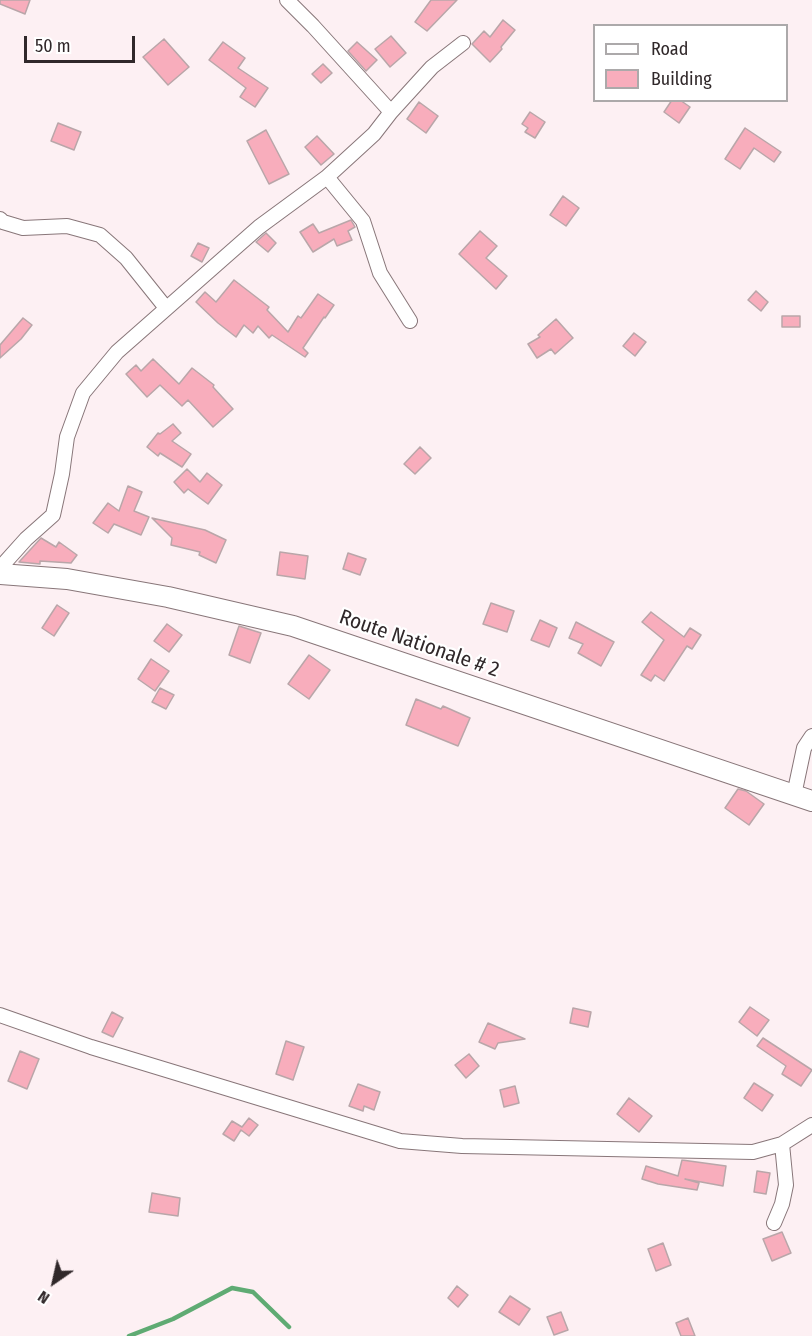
<!DOCTYPE html>
<html>
<head>
<meta charset="utf-8">
<style>
  body { margin:0 }
  #map { position:relative; width:812px; height:1336px; overflow:hidden; background:#fdf0f3; font-family:"Fira Sans Condensed",sans-serif }
  canvas { display:block }
  .legend { position:absolute; left:593px; top:24px; width:195px; height:78px; box-sizing:border-box; background:#fff; border:2px solid #aca9aa; margin:0; padding:8px 10px; list-style:none; font-size:18px; color:#30282a }
  .legend li { display:flex; align-items:center; gap:12px; height:30px }
  .legend b { width:30px; border:2px solid #aca9aa }
  .north { position:absolute; left:24px; top:1252px; width:60px; height:60px; -webkit-text-stroke:4px #fff; paint-order:stroke; rotate:214deg; font-size:16px; font-weight:700; line-height:24px; text-align:center; color:#30282a }
  .north::after { content:''; display:block; margin:auto; width:21px; height:27px; background:#30282a; clip-path:polygon(50% 0,100% 100%,50% 72%,0 100%) }
  .scale { position:absolute; left:24px; top:36px; width:111px; height:27px; box-sizing:border-box; border:3px solid #30282a; border-top:0; padding-left:8px; font-size:18px; line-height:21px; white-space:nowrap; color:#30282a; -webkit-text-stroke:4px #fff; paint-order:stroke }
</style>
</head>
<body>
<div id="map">
<canvas width="812" height="1336"></canvas>
<ul class="legend">
<li><b style="height:8px;background:#fff"></b>Road</li>
<li><b style="height:16px;background:#f8adbc"></b>Building</li>
</ul>
<div class="north">N</div>
<div class="scale">50 m</div>
</div>
<script>
const ctx = document.querySelector('canvas').getContext('2d');
ctx.lineJoin = 'round';
const poly = rows => new Path2D(rows.map(r => 'M' + r).join(''));
function strokePath(path, color, width, dash) { ctx.strokeStyle = color; ctx.lineWidth = width; ctx.lineCap = dash ? 'butt' : 'round'; ctx.setLineDash(dash || []); ctx.stroke(path); }
function fillPath(path, color) { ctx.fillStyle = color; ctx.fill(path, 'evenodd'); }
function drawText(font, color, halo, rows, align = 'center') {
  ctx.font = font + ' "Fira Sans Condensed",sans-serif'; ctx.lineWidth = 4.5; ctx.setLineDash([]); ctx.textBaseline = 'middle'; ctx.strokeStyle = halo; ctx.fillStyle = color; for (const [text, x, y, turn = 0] of rows) {
    ctx.save(); ctx.translate(x, y); ctx.rotate((+turn || 0) * Math.PI / 180); ctx.textAlign = isNaN(turn) ? turn : align; if (halo) ctx.strokeText(text, 0, 0); ctx.fillText(text, 0, 0); ctx.restore();
  }
}
const stream = poly([
  [129,1336,173,1319,232,1288,253,1292,289,1327]
]);
const building = poly([
  [0,0,30,0,25,14,0,4,0,0],
  [431,0,457,0,427,31,415,22,431,0],
  [503,20,515,30,501,47,502,49,490,62,472,44,484,31,490,37,503,20],
  [391,36,406,53,390,67,375,49,391,36],
  [164,39,189,67,168,85,143,57,164,39],
  [223,42,245,58,238,68,268,88,255,107,240,97,246,88,209,60,223,42],
  [357,42,377,60,366,71,348,51,357,42],
  [323,64,332,73,321,83,312,74,323,64],
  [672,100,680,100,690,107,679,123,664,112,672,100],
  [419,102,438,116,426,133,407,119,419,102],
  [530,112,545,122,535,138,525,132,528,128,522,124,530,112],
  [58,123,81,132,74,150,51,141,58,123],
  [745,128,781,152,774,162,754,148,740,169,725,159,745,128],
  [266,130,289,174,269,184,247,141,266,130],
  [317,136,334,154,321,165,305,147,317,136],
  [563,196,579,208,566,226,550,215,563,196],
  [351,220,355,227,348,231,352,240,337,246,334,239,313,252,300,232,313,224,319,233,351,220],
  [480,231,497,246,486,258,507,276,496,289,459,254,480,231],
  [266,233,276,243,268,252,256,242,266,233],
  [198,243,209,248,202,262,191,256,198,243],
  [234,280,269,307,267,310,288,332,298,316,301,318,318,294,334,305,325,318,324,317,303,348,308,353,305,357,272,335,269,338,258,326,253,333,244,325,236,337,218,323,196,302,205,292,216,302,234,280],
  [756,291,768,302,761,311,748,300,756,291],
  [782,316,800,316,800,327,782,327,782,316],
  [23,318,32,325,21,339,0,358,0,345,23,318],
  [556,319,573,338,555,354,551,349,537,358,528,344,540,337,538,335,556,319],
  [634,333,646,342,635,356,623,346,634,333],
  [153,359,179,384,192,368,214,385,213,387,233,409,213,427,188,400,182,406,160,385,147,397,126,374,136,365,141,371,153,359],
  [173,424,181,433,172,441,191,454,182,467,160,453,158,456,147,447,158,433,160,434,173,424],
  [420,447,431,458,415,474,404,464,420,447],
  [187,469,200,482,207,473,222,485,208,504,188,489,184,493,174,482,187,469],
  [128,486,142,492,134,511,149,517,141,535,114,524,108,533,93,523,108,503,119,511,128,486],
  [152,518,205,530,226,540,216,563,199,555,200,552,171,545,172,538,152,518],
  [41,538,56,547,59,542,77,555,71,563,40,561,40,564,19,562,41,538],
  [280,552,308,556,305,579,277,575,280,552],
  [348,553,366,559,360,575,343,569,348,553],
  [491,603,514,611,507,632,483,624,491,603],
  [57,605,69,613,54,636,42,628,57,605],
  [651,612,684,637,690,628,701,635,692,649,687,646,664,681,655,675,651,681,641,675,664,640,642,622,651,612],
  [540,620,557,628,549,647,531,640,540,620],
  [576,622,614,642,601,666,578,653,583,644,569,638,576,622],
  [167,624,182,635,169,652,154,641,167,624],
  [239,626,261,633,250,663,229,655,239,626],
  [309,655,330,670,309,699,288,684,309,655],
  [151,659,169,671,155,691,138,679,151,659],
  [160,688,174,695,166,709,152,702,160,688],
  [416,699,441,709,443,706,470,718,458,746,406,725,416,699],
  [738,789,746,791,764,804,749,825,725,808,738,789],
  [750,1007,769,1020,757,1036,739,1022,750,1007],
  [573,1008,591,1012,588,1027,570,1023,573,1008],
  [112,1012,123,1018,113,1037,102,1032,112,1012],
  [488,1023,525,1039,498,1043,495,1049,479,1042,488,1023],
  [763,1038,812,1070,801,1086,782,1074,786,1066,757,1046,763,1038],
  [286,1041,304,1047,293,1080,276,1074,286,1041],
  [20,1051,39,1059,27,1089,8,1081,20,1051],
  [469,1054,479,1066,466,1078,455,1065,469,1054],
  [754,1083,773,1095,762,1111,744,1098,754,1083],
  [358,1084,380,1092,374,1110,364,1106,363,1111,349,1106,358,1084],
  [515,1086,519,1103,504,1107,500,1090,515,1086],
  [629,1098,652,1116,639,1132,617,1114,629,1098],
  [249,1118,258,1125,249,1136,241,1130,234,1141,223,1134,232,1121,242,1127,249,1118],
  [682,1160,726,1166,723,1186,685,1179,699,1183,697,1190,658,1184,642,1179,646,1166,678,1176,682,1160],
  [757,1171,770,1173,766,1194,754,1192,757,1171],
  [152,1193,180,1198,178,1216,149,1212,152,1193],
  [782,1232,791,1253,772,1261,763,1239,782,1232],
  [663,1243,671,1265,656,1271,648,1249,663,1243],
  [457,1286,468,1295,458,1307,448,1298,457,1286],
  [510,1296,530,1309,519,1325,499,1312,510,1296],
  [561,1312,568,1330,554,1335,547,1317,561,1312],
  [688,1318,695,1336,681,1336,676,1323,688,1318]
]);
const minor = poly([
  [287,0,313,26,391,112],
  [327,177,363,221,380,273,410,321],
  [0,219,3,222,23,228,67,226,100,235,126,258,166,308],
  [0,568,26,539,53,515,62,474,67,437,83,393,117,352,259,227,327,177,374,134,391,112,432,67,463,43],
  [794,795,804,748,812,736],
  [0,1015,91,1047,400,1141,462,1146,753,1152,782,1144,812,1125],
  [774,1223,782,1204,786,1185,782,1144]
]);
const primary = poly([
  [0,574,67,579,168,597,293,626,812,801]
]);
const streetNames = [
  ["Route Nationale # 2",419,644,19]
];
strokePath(stream, '#5fab73', 4.5);
fillPath(building, '#f8adbc');
strokePath(building, '#b9a6a9', 1.5);
strokePath(minor, '#887679', 16);
strokePath(primary, '#887679', 22);
strokePath(minor, '#fff', 14);
strokePath(primary, '#fff', 20);
drawText('21px', '#30282a', '#fff', streetNames);
</script>
</body>
</html>
